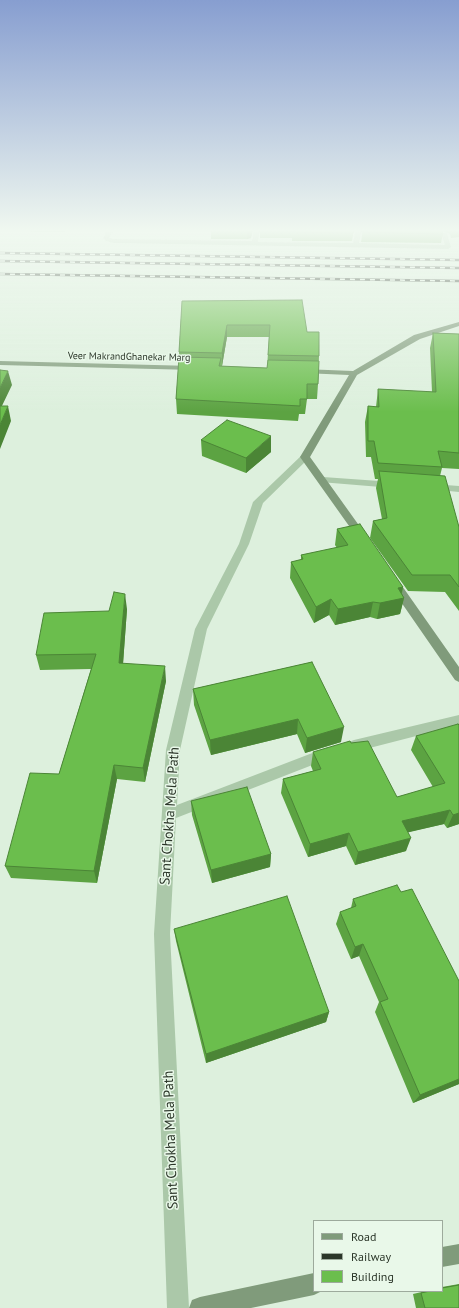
<!DOCTYPE html>
<html>
<head>
<meta charset="utf-8">
<style>
  body { margin:0 }
  #map { position:relative; width:459px; height:1308px; overflow:hidden; background:#ddf0dd; font-family:"PT Sans",sans-serif }
  canvas { display:block }
  .legend { position:absolute; left:313px; top:1220px; width:130px; height:72px; box-sizing:border-box; background:#e9f8e9; border:1px solid #9daa9c; margin:0; padding:5px 7px; list-style:none; font-size:12px; color:#2b3629 }
  .legend li { display:flex; align-items:center; gap:8px; height:20px }
  .legend b { width:20px; border:1px solid #9daa9c }
</style>
</head>
<body>
<div id="map">
<canvas width="459" height="1308"></canvas>
<ul class="legend">
<li><b style="height:5px;background:#809b7b"></b>Road</li>
<li><b style="height:5px;background:#2b3629"></b>Railway</li>
<li><b style="height:11px;background:#6bbe4d"></b>Building</li>
</ul>
</div>
<script>
const ctx = document.querySelector('canvas').getContext('2d');
ctx.lineJoin = 'round';
const poly = rows => new Path2D(rows.map(r => 'M' + r).join(''));
function fillPath(path, color) { ctx.fillStyle = color; ctx.fill(path, 'evenodd'); }
function strokePath(path, color, width, dash) { ctx.strokeStyle = color; ctx.lineWidth = width; ctx.lineCap = dash ? 'butt' : 'round'; ctx.setLineDash(dash || []); ctx.stroke(path); }
function drawText(font, color, halo, rows, align = 'center') {
  ctx.font = font + ' "PT Sans",sans-serif'; ctx.lineWidth = 3; ctx.setLineDash([]); ctx.textBaseline = 'middle'; ctx.strokeStyle = halo; ctx.fillStyle = color; for (const [text, x, y, turn = 0] of rows) {
    ctx.save(); ctx.translate(x, y); ctx.rotate((+turn || 0) * Math.PI / 180); ctx.textAlign = isNaN(turn) ? turn : align; if (halo) ctx.strokeText(text, 0, 0); ctx.fillText(text, 0, 0); ctx.restore();
  }
}
const street = poly([
  [108,229,114,229,109,238,114,239,252,241,254,229,260,229,258,242,353,243,356,229,362,229,359,243,445,245,442,236,425,234,425,232,427,231,447,233,451,247,448,249,114,243,106,241,103,238,108,229],
  [305,454,308,455,310,457,308,459,263,503,249,544,207,629,180,750,177,805,328,747,333,749,335,753,333,757,176,818,170,934,189,1308,167,1308,154,934,166,750,195,629,239,544,253,502,302,455,305,454],
  [323,477,393,482,398,485,393,488,320,482,318,480,323,477],
  [432,484,459,486,459,492,429,489,427,487,429,485,432,484],
  [459,715,459,725,354,752,349,750,347,746,349,742,354,740,459,715]
]);
const secondary = poly([
  [459,322,459,326,420,339,357,375,310,457,368,538,363,541,359,540,300,457,349,375,303,373,299,371,303,369,353,371,414,335,459,322],
  [0,361,193,366,197,368,193,370,0,365,0,361],
  [396,582,400,583,459,667,459,682,455,680,392,589,391,586,392,583,396,582],
  [459,1244,459,1264,442,1267,442,1247,459,1244],
  [314,1273,314,1291,322,1291,314,1295,251,1308,189,1308,192,1300,200,1297,314,1273]
]);
const rail = poly([
  [0,253,459,260],
  [0,261,459,268],
  [0,274,459,281]
]);
const wall = poly([
  [31,229,107,229,105,231,31,232],
  [114,229,133,229,132,231,115,231],
  [212,229,253,229,251,238,247,239,211,239,211,230],
  [260,229,354,229,352,241,292,241,292,238,260,238],
  [363,229,459,229,459,237,451,238,450,234,443,231,443,234,441,243,361,242],
  [182,301,307,332,319,356,318,384,317,399,307,399,305,414,299,414,298,421,177,414,176,399,179,357,179,352],
  [227,337,269,337,267,368,221,366,222,366],
  [433,333,459,334,459,469,442,468,440,476,459,527,459,611,445,592,408,591,370,538,373,521,382,519,376,488,378,479,375,479,371,457,366,457,365,422,368,406,376,407,378,389,432,392,430,348],
  [201,440,271,452,246,473,202,456],
  [337,529,403,587,402,594,404,598,400,614,377,619,370,617,335,625,329,615,314,623,290,578,291,562,301,560,301,555,337,548,335,545],
  [127,609,123,663,166,681,145,782,117,779,97,883,11,878,5,866,59,774,91,669,40,670,36,655,109,611],
  [312,662,341,742,305,753,297,734,211,755,194,705,193,689],
  [459,725,459,824,447,828,444,824,408,832,406,851,355,865,346,846,308,857,281,793,283,779,313,771,311,766,313,752,351,743,397,797,433,787,411,750,416,736],
  [191,801,271,854,270,867,212,883,192,815],
  [401,892,459,981,459,1084,413,1103,375,1012,379,1002,359,956,351,959,336,924,340,912,351,908,353,899],
  [174,929,329,1012,326,1022,206,1063,176,941],
  [459,1284,459,1308,416,1308,413,1294,426,1291,442,1291,442,1287]
]);
const shadedWall = poly([
  [251,229,253,229,251,238,247,239,247,230],
  [227,325,227,337,222,366,222,353],
  [8,371,12,385,0,410,0,388],
  [8,406,11,421,0,449,0,425],
  [271,436,271,452,246,473,246,458],
  [403,587,400,599,404,598,400,614,377,619,380,603,398,588],
  [125,594,127,609,122,678,119,663],
  [331,599,329,615,314,623,316,607],
  [373,602,370,617,335,625,338,609],
  [165,666,166,681,145,782,143,768],
  [298,719,297,734,211,755,210,740],
  [344,727,341,742,305,753,307,738],
  [114,765,117,779,97,883,94,871],
  [450,810,444,824,397,835,402,821],
  [459,813,459,824,447,828,453,815],
  [349,833,346,846,308,857,310,844],
  [411,838,406,851,355,865,358,852],
  [271,854,270,867,212,883,211,870],
  [363,944,359,956,351,959,355,947],
  [329,1012,326,1022,206,1063,206,1054],
  [459,1079,459,1084,413,1103,420,1095]
]);
const building = poly([
  [212,229,251,229,247,230,211,230,212,229],
  [260,229,354,229,353,233,293,232,293,230,260,229],
  [363,229,441,229,443,234,362,232,363,229],
  [302,300,307,332,319,332,319,356,268,355,270,325,227,325,222,353,179,352,182,301,302,300],
  [433,333,459,334,459,453,438,451,442,467,378,463,374,441,368,441,368,406,379,407,378,389,436,392,433,333],
  [179,357,221,358,219,366,267,368,268,360,319,361,318,384,307,384,307,399,300,399,300,406,176,399,179,357],
  [0,370,8,371,0,388,0,370],
  [0,406,8,406,0,425,0,406],
  [227,420,271,436,246,458,201,440,227,420],
  [379,471,445,476,459,527,459,587,450,575,412,575,373,521,387,518,379,471],
  [360,524,403,587,398,588,404,598,380,603,373,602,338,609,331,599,316,607,291,562,303,559,301,555,348,545,337,529,360,524],
  [114,592,125,594,119,663,165,666,143,768,114,765,94,871,5,866,30,773,59,774,96,654,36,655,44,613,109,611,114,592],
  [312,662,344,727,307,738,298,719,210,740,193,689,312,662],
  [458,724,459,725,459,813,453,815,450,810,402,821,411,838,358,852,349,833,310,844,283,779,321,769,313,752,350,741,351,743,368,741,397,797,445,783,416,736,458,724],
  [247,787,271,854,211,870,191,801,247,787],
  [397,885,401,892,412,889,459,981,459,1079,420,1095,380,1002,388,999,363,944,355,947,340,912,356,906,353,899,397,885],
  [287,896,329,1012,206,1054,174,929,287,896],
  [459,1285,459,1308,425,1308,421,1293,430,1291,442,1291,442,1288,459,1285]
]);
const farStreetnames = [
  ["Veer MakrandGhanekar Marg",129,357,1]
];
const nearStreetnames = [
  ["Sant Chokha Mela Path",170,816,-86],
  ["Sant Chokha Mela Path",171,1140,-92]
];
fillPath(street, '#abc8a9');
fillPath(secondary, '#809b7b');
strokePath(rail, '#2b3629', 2.5);
strokePath(rail, '#e9f8e9', 1.5, [5]);
fillPath(wall, '#5ca342');
fillPath(shadedWall, '#4b8536');
fillPath(building, '#6bbe4d');
strokePath(building, '#4b8536', 1);
const sky = ctx.createLinearGradient(0, 0, 0, 412);
sky.addColorStop(0, '#879ed0');
sky.addColorStop(0.56, '#f0f8f0');
sky.addColorStop(1, '#f0f8f000');
ctx.fillStyle = sky;
ctx.fillRect(0, 0, 459, 412);
drawText('10px', '#2b3629', '#e9f8e9', farStreetnames);
drawText('14px', '#2b3629', '#e9f8e9', nearStreetnames);
</script>
</body>
</html>
